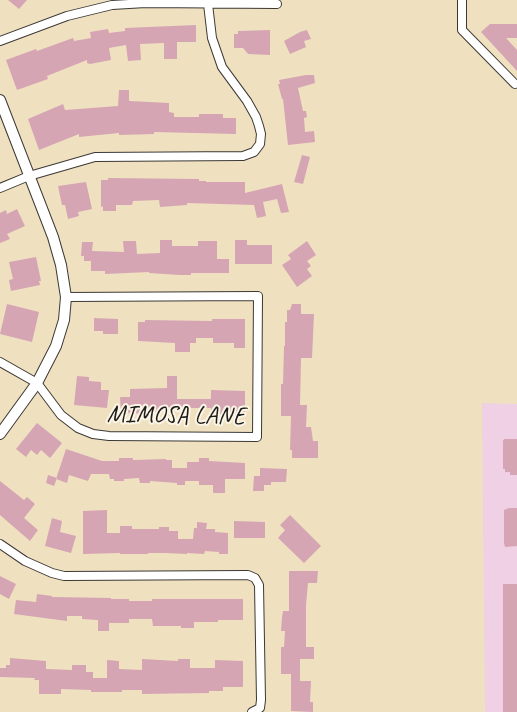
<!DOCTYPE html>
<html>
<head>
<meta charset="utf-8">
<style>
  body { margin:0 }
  canvas { display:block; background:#efe0c0 }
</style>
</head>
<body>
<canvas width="517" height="712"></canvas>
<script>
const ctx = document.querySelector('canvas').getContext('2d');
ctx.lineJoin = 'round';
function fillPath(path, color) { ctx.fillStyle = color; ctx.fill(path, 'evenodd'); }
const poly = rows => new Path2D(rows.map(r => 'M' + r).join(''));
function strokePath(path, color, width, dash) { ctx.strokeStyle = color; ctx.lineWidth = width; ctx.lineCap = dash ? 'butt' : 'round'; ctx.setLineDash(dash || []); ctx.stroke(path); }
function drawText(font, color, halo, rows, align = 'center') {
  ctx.font = font + ' Caveat,sans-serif'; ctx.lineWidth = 4; ctx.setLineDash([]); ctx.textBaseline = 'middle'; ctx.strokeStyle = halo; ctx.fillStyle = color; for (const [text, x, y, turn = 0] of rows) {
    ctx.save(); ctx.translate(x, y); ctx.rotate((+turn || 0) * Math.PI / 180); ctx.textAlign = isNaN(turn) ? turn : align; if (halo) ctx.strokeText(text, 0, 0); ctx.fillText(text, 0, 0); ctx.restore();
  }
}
const built = poly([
  [482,403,517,404,517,712,485,712]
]);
const building = poly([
  [8,0,27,0,19,9],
  [490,24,517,24,517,38,506,38,517,50,517,71,481,32],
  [196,25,196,42,177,42,177,59,164,59,164,43,140,44,141,60,128,61,126,45,109,48,111,60,90,64,87,63,87,60,47,76,48,79,17,90,6,60,36,49,37,51,73,38,74,41,91,38,90,32,108,29,109,33,125,31,125,28],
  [270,30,270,55,248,54,243,48,234,48,234,34,238,34,238,31],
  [307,30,311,39,304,41,306,47,290,54,284,41,300,32],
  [306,75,314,75,315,83,298,88,303,111,306,111,307,117,304,118,305,132,314,131,315,142,288,145,283,99,282,99,278,84,280,84,279,80],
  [119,90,129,90,129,101,169,103,169,112,174,113,174,117,199,117,199,114,223,114,223,118,236,118,236,134,154,132,154,134,119,135,119,133,79,137,79,134,39,150,28,119,63,104,65,110,118,106],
  [302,155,310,157,303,184,294,182],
  [108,178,199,179,199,181,206,181,206,182,245,182,245,193,282,184,289,212,281,213,277,199,263,202,266,216,257,218,254,205,187,203,187,205,160,207,159,200,133,201,132,205,116,205,116,211,103,211,103,206,101,207,101,180,108,180],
  [86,182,92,209,78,212,79,216,68,219,65,205,62,205,58,186],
  [17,209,25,226,7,234,10,239,0,243,0,213,6,210,7,214],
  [160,240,172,240,172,246,198,246,198,241,217,241,217,259,229,259,229,273,191,273,191,275,180,275,149,273,149,272,105,274,105,271,91,271,91,261,84,261,84,256,81,256,82,242,93,242,92,251,124,252,123,241,136,241,137,254,160,253],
  [235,240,247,240,247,245,272,245,272,264,235,264],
  [307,241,316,255,307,261,311,266,307,269,312,276,297,287,282,265,291,259,288,255],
  [36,257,41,281,39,281,40,285,11,291,9,280,13,279,9,262],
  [7,304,39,312,32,342,0,334],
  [292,304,301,304,301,314,314,314,312,358,301,358,300,405,307,405,306,427,311,427,313,441,318,441,318,458,292,458,292,450,290,450,291,416,281,416,281,384,283,384,284,346,285,346,285,322,287,322,287,310,290,310],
  [94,318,118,319,118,334,103,334,103,331,94,331],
  [212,319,245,319,245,348,234,348,234,343,213,343,213,338,196,338,196,343,190,343,190,352,175,352,175,343,138,341,138,322,145,322,145,320,212,321],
  [77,376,89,377,89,381,101,382,101,390,109,390,107,408,74,405],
  [167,376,177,376,177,399,211,399,211,390,245,391,245,414,211,414,211,408,160,408,160,412,144,412,144,414,121,412,120,397,130,397,130,389,167,388],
  [37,423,62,443,50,458,41,450,37,455,31,450,26,457,16,449],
  [504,439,517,439,517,475,510,475,510,472,505,472,505,469,503,469,503,441],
  [66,449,102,461,119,461,119,458,133,458,133,460,166,459,166,460,172,460,172,468,187,468,187,462,199,462,199,458,209,458,209,461,245,463,245,479,225,479,225,493,213,493,213,485,199,485,199,481,185,481,185,485,177,485,177,483,150,481,150,483,140,483,139,478,124,479,124,481,114,481,114,479,110,479,109,474,91,474,88,481,69,475,67,483,56,479],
  [260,468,287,469,286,482,271,482,271,485,264,485,264,491,253,491,254,476,260,476],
  [48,475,57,478,54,486,46,483],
  [0,481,24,500,27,497,35,504,24,518,38,530,30,541,0,515],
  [509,508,517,508,517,546,505,547,504,543,504,510],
  [107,510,107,533,120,533,120,526,132,526,132,529,159,529,159,527,169,527,169,531,178,531,178,539,193,539,194,528,197,528,197,522,207,523,206,529,215,529,215,532,228,533,228,554,219,554,219,552,205,551,204,554,187,553,187,554,165,553,148,553,148,554,120,554,120,553,83,554,83,511],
  [290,515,321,546,304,563,278,538,285,530,280,525],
  [52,518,62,521,60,532,76,536,71,553,45,546],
  [234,521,265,522,265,538,234,538],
  [289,571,318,571,317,583,308,583,306,605,306,647,314,647,314,659,300,659,300,681,311,681,310,702,313,702,313,712,291,711,291,674,281,674,281,647,284,647,285,631,281,631,282,617,283,611,289,611],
  [0,576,16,584,9,599,0,594],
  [503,584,517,584,517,712,503,712],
  [37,594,52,596,52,597,111,598,111,599,129,599,129,601,152,601,152,599,243,599,243,620,218,620,218,622,194,622,194,628,181,628,181,626,153,626,152,619,129,619,129,623,109,623,109,631,98,631,98,620,82,619,82,616,67,616,67,621,14,614,16,600,36,602],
  [10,658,46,661,46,669,72,670,72,665,86,665,86,672,93,672,93,678,107,678,107,660,119,661,119,669,142,670,142,659,178,661,178,659,190,659,190,668,215,668,215,660,243,661,243,687,223,687,223,691,209,691,209,693,142,694,142,690,122,690,122,692,91,692,91,690,61,689,61,694,39,694,39,680,34,680,35,678,0,677,0,668,6,668,6,665,10,665]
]);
const street = poly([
  [462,0,462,30,515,84],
  [0,41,67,16,112,5,146,3,277,4],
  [0,188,29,176,95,157,243,156,254,152,260,144,261,134,259,126,256,117,247,101,222,67,212,38,208,4],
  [0,362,37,383,61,415,78,428,93,434,109,436,257,437,258,296,66,297],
  [0,544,25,561,52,573,64,576,248,575,255,578,259,585,261,700,260,708,252,712]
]);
const secondary = poly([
  [0,100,53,237,61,265,66,297,64,320,56,346,37,383,0,434]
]);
const streetNames = [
  ["MIMOSA LANE",176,416,1]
];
fillPath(built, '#f0d0e4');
fillPath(building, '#d6a5b4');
strokePath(street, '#3c3935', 10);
strokePath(secondary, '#3c3935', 12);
strokePath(street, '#fff', 8);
strokePath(secondary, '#fff', 10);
drawText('25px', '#1c1c1c', '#fcf5e5', streetNames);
</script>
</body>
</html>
